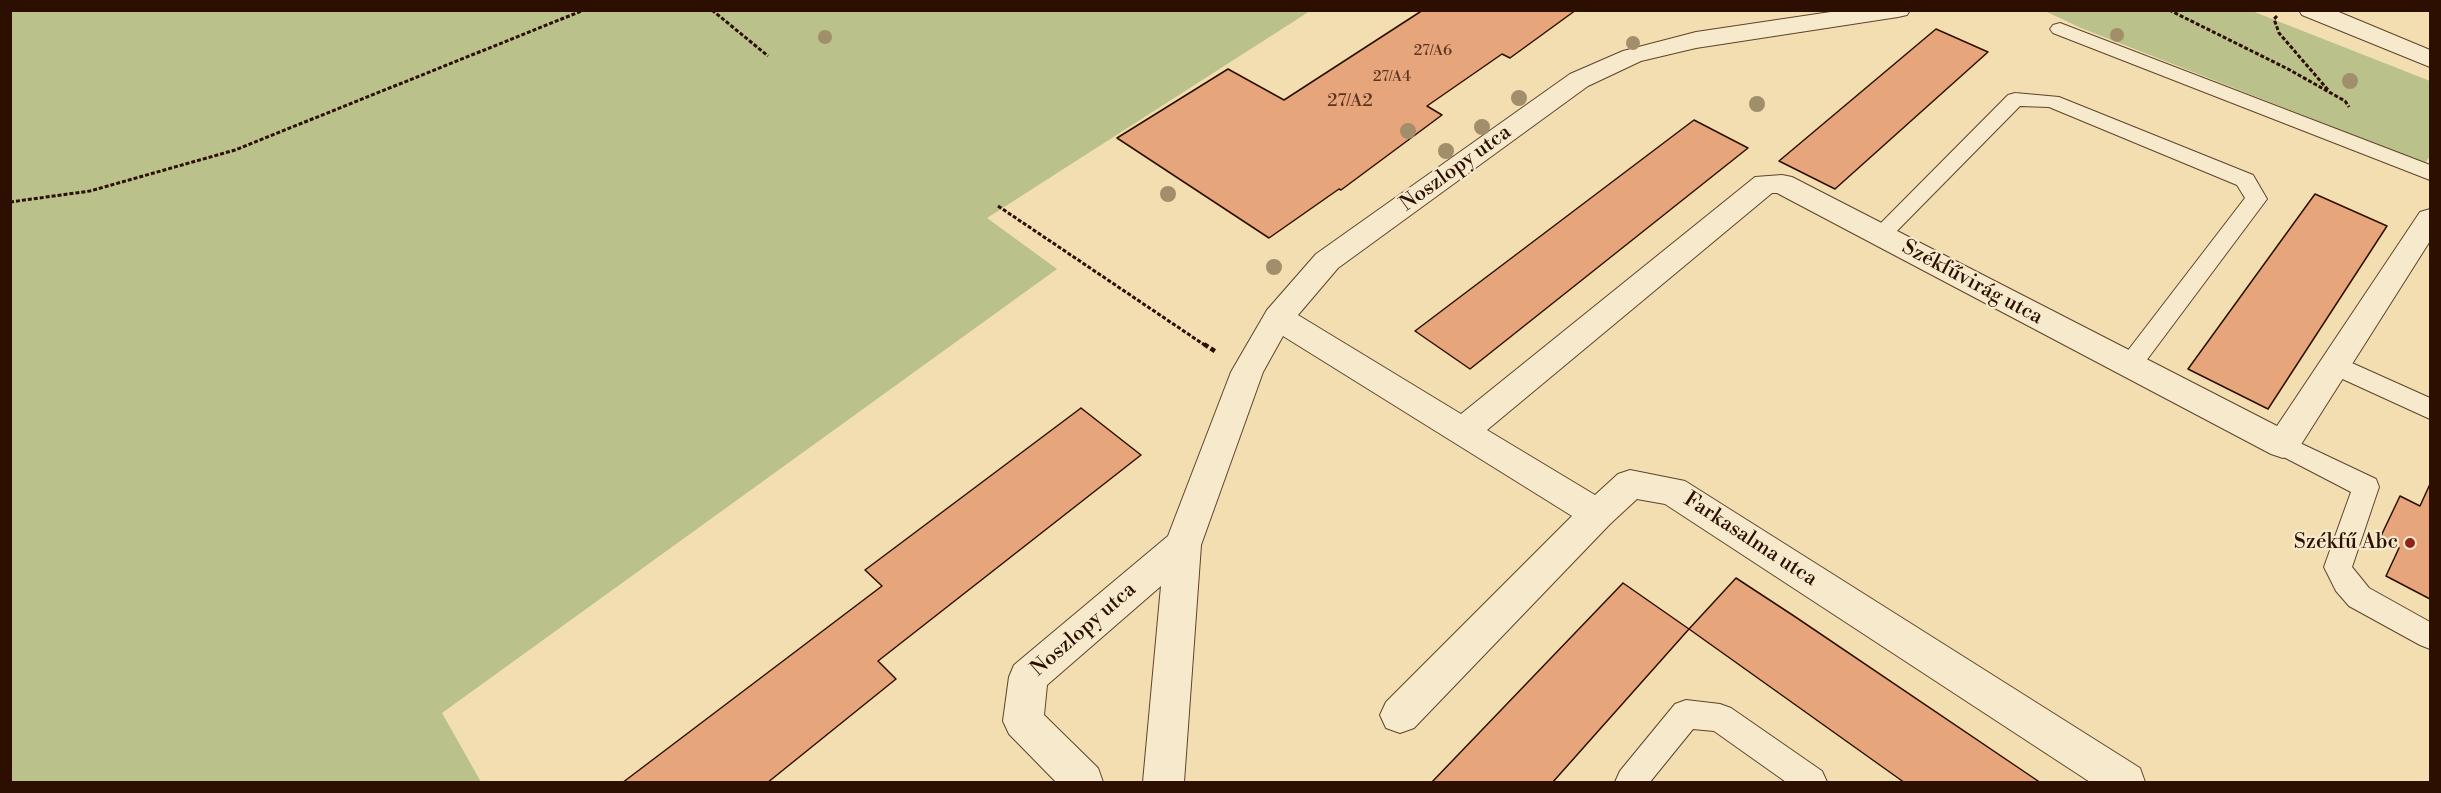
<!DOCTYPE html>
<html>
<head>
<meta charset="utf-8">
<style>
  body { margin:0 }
  #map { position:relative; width:2441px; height:793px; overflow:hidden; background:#f2deb0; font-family:"Libre Bodoni",serif }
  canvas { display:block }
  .frame { position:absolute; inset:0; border:12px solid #2c0f00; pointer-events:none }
</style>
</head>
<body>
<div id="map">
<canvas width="2441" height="793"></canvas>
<div class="frame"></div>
</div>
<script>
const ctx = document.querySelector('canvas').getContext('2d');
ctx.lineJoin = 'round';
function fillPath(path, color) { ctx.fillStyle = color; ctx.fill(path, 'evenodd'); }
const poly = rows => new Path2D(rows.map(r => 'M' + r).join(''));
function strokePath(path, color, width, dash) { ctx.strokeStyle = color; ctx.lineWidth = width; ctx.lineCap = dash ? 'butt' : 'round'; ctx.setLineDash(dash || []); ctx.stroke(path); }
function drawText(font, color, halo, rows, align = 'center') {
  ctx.font = font + ' "Libre Bodoni",serif'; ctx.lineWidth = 4.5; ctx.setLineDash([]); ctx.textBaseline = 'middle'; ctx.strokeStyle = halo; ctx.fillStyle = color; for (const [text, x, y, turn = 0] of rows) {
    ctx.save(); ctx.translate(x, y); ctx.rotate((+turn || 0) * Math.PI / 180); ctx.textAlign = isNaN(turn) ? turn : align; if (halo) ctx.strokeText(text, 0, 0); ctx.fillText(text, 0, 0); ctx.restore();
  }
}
const green = poly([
  [10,11,11,10,1310,11,987,218,1057,269,442,713,481,782,11,782],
  [2045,11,2252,11,2430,81,2430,156,2425,163,2081,28]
]);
const building = poly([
  [1423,10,1576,10,1510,58,1502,54,1427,106,1442,115,1341,190,1339,189,1269,238,1117,138,1228,69,1284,100,1423,10],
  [1936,29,1988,52,1835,189,1779,161,1936,29],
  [1694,120,1748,148,1470,369,1415,331,1694,120],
  [2315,194,2387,226,2268,409,2188,369,2315,194],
  [1081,408,1141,455,878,661,896,679,767,783,622,783,882,586,865,570,1081,408],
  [2430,484,2430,599,2386,576,2399,548,2380,538,2400,496,2420,506,2430,484],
  [1736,578,1794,616,2041,783,1905,783,1689,629,1736,578],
  [1623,583,1689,629,1552,783,1431,783,1623,583]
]);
const pathFar1 = poly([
  [712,10,768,56],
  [2169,10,2288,69,2345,101,2349,107],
  [2277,16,2274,19,2279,33,2329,91],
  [10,202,90,191,235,150,584,10],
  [998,206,1206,346]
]);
const path = poly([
  [1204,344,1216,352]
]);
const service = poly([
  [2060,23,2430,165,2430,180,2053,33,2050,29,2053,25,2060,23],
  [2015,93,2059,97,2253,175,2267,199,2137,373,2128,375,2119,373,2116,366,2245,198,2237,185,2049,107,2020,106,1888,240,1880,243,1872,240,1869,235,2008,95,2015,93],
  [2334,355,2430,398,2430,419,2325,371,2322,364,2325,357,2334,355],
  [2283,435,2376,479,2379,487,2352,567,2369,588,2430,622,2430,649,2420,645,2349,606,2336,591,2324,567,2351,492,2274,452,2270,445,2274,438,2283,435],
  [1686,700,1720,704,1731,708,1822,771,1827,782,1786,782,1714,731,1693,729,1650,782,1615,782,1620,771,1675,704,1686,700]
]);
const minor = poly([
  [1844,10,1910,10,1907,15,1898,17,1696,48,1641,61,1588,86,1338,268,1298,315,1461,414,1755,177,1782,175,1792,177,2277,426,2420,212,2430,209,2430,241,2295,454,2283,458,2271,454,1777,193,1772,193,1487,430,1595,495,1618,474,1630,470,1685,481,2140,768,2145,782,2090,782,1665,504,1637,499,1610,524,1414,728,1400,733,1386,728,1380,715,1386,702,1572,516,1283,336,1263,372,1201,545,1184,782,1143,782,1161,586,1047,685,1044,715,1098,768,1103,782,1056,782,1009,734,1003,721,1009,677,1014,665,1168,536,1231,372,1267,310,1316,254,1570,74,1623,51,1696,32,1844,10],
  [2299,10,2334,10,2430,50,2430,67,2302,15,2299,10]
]);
const trees = [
  [2117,35,7],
  [825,37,7],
  [1633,43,7],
  [2350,81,8],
  [1519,98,8],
  [1757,104,8],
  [1482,127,8],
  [1408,131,8],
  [1446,151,8],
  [1168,194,8],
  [1274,267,8]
];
const markers = [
  [2410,543,6,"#8f2418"]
];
const farNumbernames = [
  ["27/A6",1433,51],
  ["27/A4",1392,77]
];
const numberNames = [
  ["27/A2",1350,102]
];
const streetNames = [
  ["Noszlopy utca",1456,169,-36],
  ["Székfűvirág utca",1972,283,28],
  ["Farkasalma utca",1750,540,33],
  ["Noszlopy utca",1084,630,-41]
];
const poiNames = [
  ["Székfű Abc",2398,543]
];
fillPath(green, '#bbc18b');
fillPath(building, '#e7a57c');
strokePath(building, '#2c0f00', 1.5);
strokePath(service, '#5e432c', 2);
strokePath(minor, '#5e432c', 2);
strokePath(pathFar1, '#2c0f00', 3, [4, 2]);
strokePath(path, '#2c0f00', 4.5, [5, 3]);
fillPath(service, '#f7eacc');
fillPath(minor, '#f7eacc');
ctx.fillStyle = '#a18e6a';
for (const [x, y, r] of trees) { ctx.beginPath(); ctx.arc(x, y, r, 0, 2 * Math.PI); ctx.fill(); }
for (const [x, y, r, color] of markers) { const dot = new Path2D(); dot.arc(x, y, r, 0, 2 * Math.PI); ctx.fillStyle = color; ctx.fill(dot); strokePath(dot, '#f7eacc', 2); }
drawText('15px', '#5b341f', null, farNumbernames);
drawText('18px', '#5b341f', null, numberNames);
drawText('21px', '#2c0f00', '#f7eacc', streetNames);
drawText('21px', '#2c0f00', '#f7eacc', poiNames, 'right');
</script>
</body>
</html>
